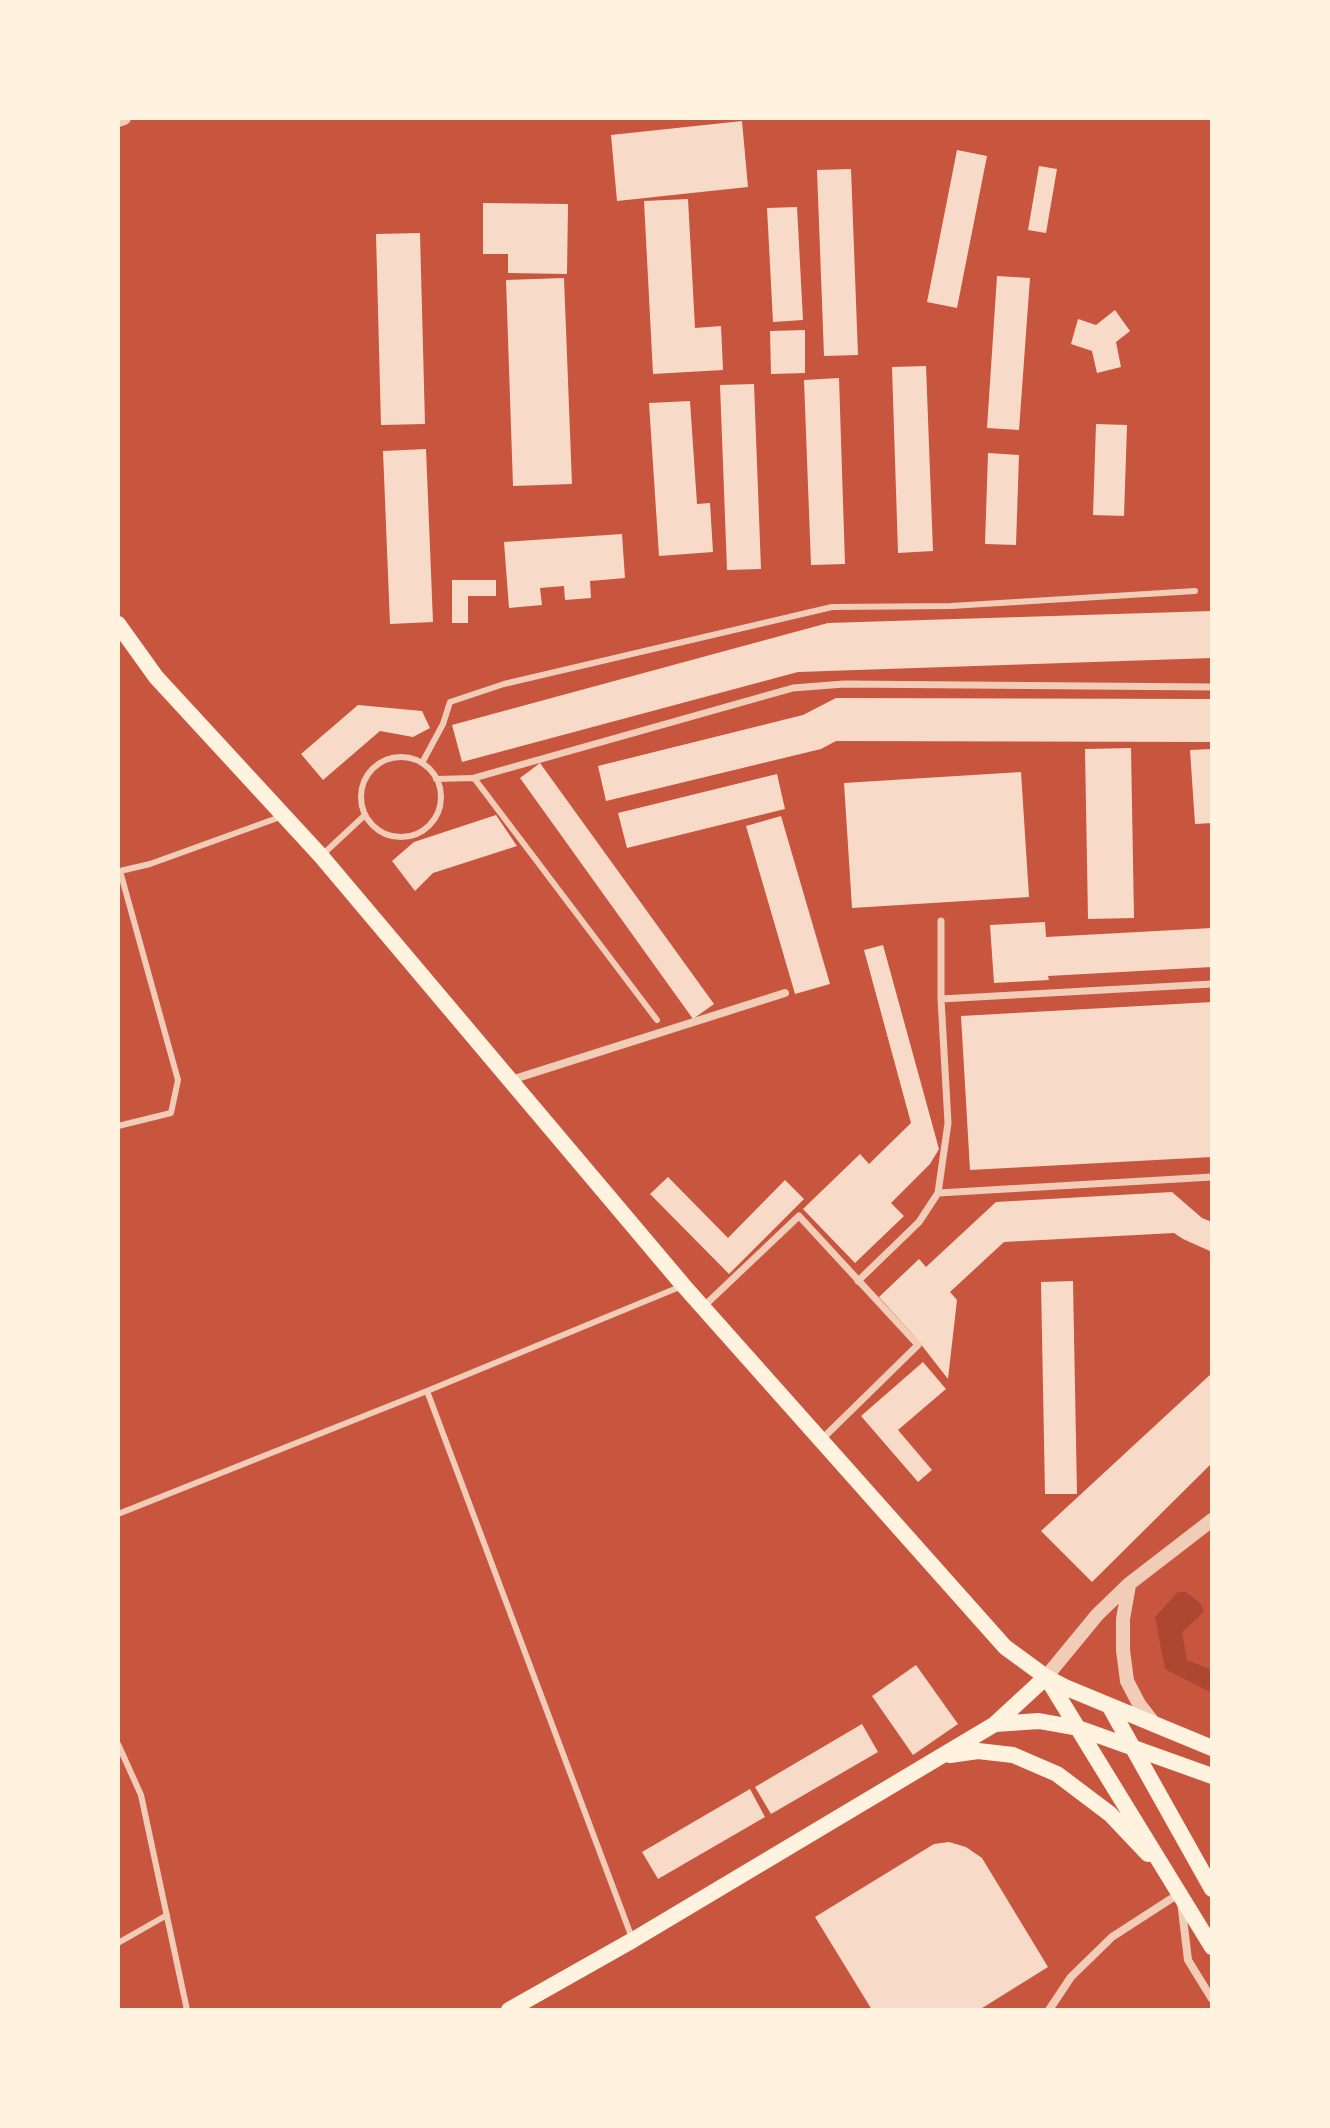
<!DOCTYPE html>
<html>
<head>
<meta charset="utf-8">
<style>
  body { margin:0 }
  #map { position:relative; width:1330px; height:2128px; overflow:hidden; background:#c8553d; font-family:Quicksand,sans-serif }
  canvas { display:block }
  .frame { position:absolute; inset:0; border:120px solid #fff3e0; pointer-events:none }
</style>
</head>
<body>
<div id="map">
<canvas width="1330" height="2128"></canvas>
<div class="frame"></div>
</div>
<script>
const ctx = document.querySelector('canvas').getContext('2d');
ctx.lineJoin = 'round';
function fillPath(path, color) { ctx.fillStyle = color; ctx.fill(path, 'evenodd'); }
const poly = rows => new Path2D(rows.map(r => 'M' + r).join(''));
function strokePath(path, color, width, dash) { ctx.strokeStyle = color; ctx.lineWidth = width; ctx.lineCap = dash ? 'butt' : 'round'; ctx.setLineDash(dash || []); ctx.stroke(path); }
const green = poly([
  [1178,1592,1186,1592,1200,1603,1204,1612,1182,1632,1187,1660,1212,1670,1212,1693,1165,1669,1155,1617]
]);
const building = poly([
  [742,121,748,187,617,201,611,135],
  [957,150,987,156,957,308,927,302],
  [1039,166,1057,169,1046,233,1028,230],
  [851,169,858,355,824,356,817,170],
  [688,199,695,328,721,326,723,370,653,374,644,201],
  [483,203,568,204,567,274,508,273,508,254,483,254],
  [797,207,803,320,773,322,767,208],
  [420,233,425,424,381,425,376,234],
  [997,276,1030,278,1019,430,987,428],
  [564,278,572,484,513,486,506,280],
  [1115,310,1130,331,1116,342,1121,367,1097,373,1092,351,1071,344,1078,319,1096,325],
  [805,330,805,373,771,374,770,331],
  [926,366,933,551,898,553,892,367],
  [839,378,845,564,811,565,804,380],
  [754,384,761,569,727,570,720,385],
  [690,401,697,504,710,503,713,552,659,556,649,403],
  [1096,424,1127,425,1124,516,1093,515],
  [426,449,433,622,390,624,383,451],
  [988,453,1019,455,1016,545,985,544],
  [622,534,625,578,590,581,591,598,565,600,564,586,540,588,542,605,509,608,504,542],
  [452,580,496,580,496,596,468,596,468,623,452,623],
  [1212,611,1212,658,798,672,462,762,452,725,828,623],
  [836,698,1212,699,1212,742,836,741,821,749,606,801,598,766,803,715],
  [358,705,422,711,430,728,413,737,380,731,323,780,301,754],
  [1131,748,1134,918,1088,919,1085,749],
  [1212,749,1212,823,1195,824,1190,750],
  [540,763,714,1004,693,1019,520,778],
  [1021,772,1029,897,852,908,844,783],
  [777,774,785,809,627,848,618,813],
  [496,815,517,846,433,873,415,891,392,861,414,842],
  [781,816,830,984,795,994,746,826],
  [1045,922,1046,937,1212,928,1212,967,1048,976,1049,980,994,983,990,925],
  [883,945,939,1149,930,1164,891,1203,904,1216,855,1263,803,1209,860,1154,869,1164,911,1123,864,950],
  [1212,1002,1212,1157,970,1170,961,1016],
  [668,1177,728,1238,785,1180,804,1199,729,1274,650,1194],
  [1172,1192,1202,1218,1212,1222,1212,1252,1183,1239,1174,1233,1004,1242,950,1292,957,1300,948,1379,916,1338,879,1297,919,1259,926,1267,996,1202],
  [1073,1281,1077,1494,1045,1494,1041,1282],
  [923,1362,946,1389,898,1430,932,1470,918,1482,861,1416],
  [1212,1373,1212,1463,1092,1582,1041,1531],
  [916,1665,958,1724,913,1755,872,1696],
  [862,1724,878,1752,771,1814,755,1787],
  [750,1789,765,1817,658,1879,642,1852],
  [949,1842,966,1847,982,1858,1048,1967,979,2010,872,2010,815,1917,934,1844]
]);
const service = poly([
  '361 797a40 40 0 1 1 80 0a40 40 0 1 1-80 0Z',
  [422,763,443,724,450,702,504,684,832,607,951,606,1195,591],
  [436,779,474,778,657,1020],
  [321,856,365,815],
  [120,871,150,864,283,816],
  [118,1126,171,1113,178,1080,120,871],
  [427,1391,632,1938],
  [118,1514,427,1391,682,1286],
  [118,1744,141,1795,187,2010],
  [118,1943,167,1915]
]);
const pedestrian = poly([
  [474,778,793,688,844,684,1212,687],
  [941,999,1212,984],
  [938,1193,1212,1177],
  [858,1281,919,1222,938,1193,948,1123,941,999,941,921],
  [703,1307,799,1216,918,1345,822,1439]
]);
const minor = poly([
  [511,1080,785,993],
  [1049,2010,1071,1977,1112,1937,1180,1893,1188,1960,1212,1999]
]);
const tertiary = poly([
  [118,120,124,118],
  [1129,1585,1123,1619,1123,1650,1127,1681,1139,1704,1156,1726],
  [1046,1677,1097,1615,1129,1584,1212,1520]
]);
const secondary = poly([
  [118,624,156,677,321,856,683,1285,1005,1647,1046,1677,1067,1688,1212,1748],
  [1047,1678,1212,1947],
  [1110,1707,1212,1889],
  [995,1724,1039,1721,1078,1728,1212,1776],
  [950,1755,978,1751,1013,1755,1057,1774,1110,1814,1148,1854],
  [509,2010,633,1940,995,1724,1046,1677]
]);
fillPath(green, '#ae4732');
fillPath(building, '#f7dbc8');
strokePath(service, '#f1ccb7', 6);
strokePath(pedestrian, '#f1ccb7', 7);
strokePath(minor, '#f1ccb7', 8);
strokePath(tertiary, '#f1ccb7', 14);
strokePath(secondary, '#fff3e0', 16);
</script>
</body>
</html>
